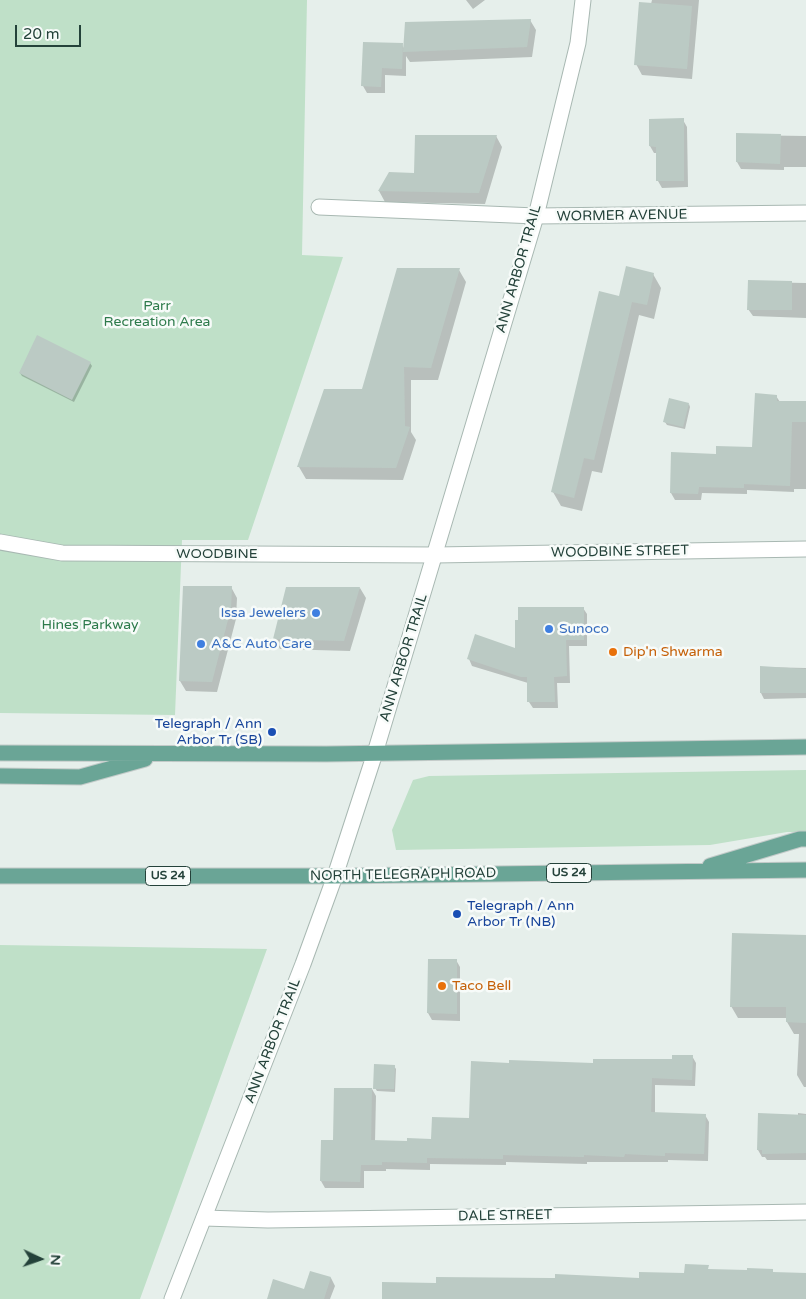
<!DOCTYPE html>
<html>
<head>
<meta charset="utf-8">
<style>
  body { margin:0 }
  #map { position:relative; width:806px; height:1299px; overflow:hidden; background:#e6efeb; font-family:"Varela Round",sans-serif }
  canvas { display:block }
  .north { position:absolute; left:15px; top:1234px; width:50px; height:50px; -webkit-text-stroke:4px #f7fbf9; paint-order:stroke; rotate:93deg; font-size:14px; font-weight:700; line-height:20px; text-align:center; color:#24423a }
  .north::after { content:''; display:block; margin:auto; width:18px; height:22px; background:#24423a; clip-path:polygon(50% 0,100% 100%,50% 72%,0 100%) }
  .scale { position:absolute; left:15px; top:25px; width:66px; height:22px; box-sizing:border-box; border:2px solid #24423a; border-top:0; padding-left:6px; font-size:15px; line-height:18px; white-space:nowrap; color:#24423a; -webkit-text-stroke:4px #f7fbf9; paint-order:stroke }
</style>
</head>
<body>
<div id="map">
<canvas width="806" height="1299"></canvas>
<div class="north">N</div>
<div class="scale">20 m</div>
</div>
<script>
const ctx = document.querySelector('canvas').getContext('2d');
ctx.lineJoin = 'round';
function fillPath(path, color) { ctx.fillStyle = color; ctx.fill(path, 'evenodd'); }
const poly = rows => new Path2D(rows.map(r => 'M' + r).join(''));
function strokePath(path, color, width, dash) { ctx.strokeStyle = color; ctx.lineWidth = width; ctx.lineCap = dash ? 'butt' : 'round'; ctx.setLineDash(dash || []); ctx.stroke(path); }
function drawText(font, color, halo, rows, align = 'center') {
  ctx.font = font + ' "Varela Round",sans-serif'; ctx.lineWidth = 5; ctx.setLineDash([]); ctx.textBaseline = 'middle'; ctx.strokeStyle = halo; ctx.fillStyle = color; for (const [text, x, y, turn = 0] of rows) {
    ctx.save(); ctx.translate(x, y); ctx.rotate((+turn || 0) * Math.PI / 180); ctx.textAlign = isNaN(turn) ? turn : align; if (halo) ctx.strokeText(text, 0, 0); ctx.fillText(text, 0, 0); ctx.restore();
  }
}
const green = poly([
  [0,0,307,0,302,255,343,257,248,540,182,540,175,715,0,713],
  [806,770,806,832,787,832,710,845,396,850,392,830,413,780,429,776],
  [0,945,267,949,140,1299,0,1299]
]);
const shadow = poly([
  [466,0,485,0,473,9],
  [652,0,699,0,692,79,642,75,636,64],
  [530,20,536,30,532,57,410,62,406,56,406,76,385,75,385,93,367,93,363,86,402,45,404,48],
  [683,120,687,127,688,187,662,188,658,181,657,153,654,153,650,146],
  [738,135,806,136,806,167,784,167,784,170,741,169,737,162],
  [496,136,502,147,485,204,385,202,379,191,390,174,415,174],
  [459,270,466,282,438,380,411,380,411,432,416,440,403,480,306,479,299,467],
  [653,274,661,288,654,319,639,315,602,473,592,471,582,511,561,506,553,492,620,297],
  [749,282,806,283,806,318,753,316,748,309],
  [90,363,92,366,74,402,22,376,20,373],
  [776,396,780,402,806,403,806,489,794,489,794,492,747,490,747,494,702,493,701,500,675,500,671,493,672,453,717,455,753,448],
  [689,404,690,407,685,429,667,425,665,422],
  [231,587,237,598,236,619,217,692,186,691,180,681],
  [360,588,366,598,350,651,280,649,274,639],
  [583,608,587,614,587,646,569,646,570,683,557,683,558,708,533,708,529,702,528,683,472,666,469,659,516,650],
  [761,667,806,668,806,698,764,699,761,693],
  [806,936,806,1087,804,1087,797,1075,799,1034,794,1034,787,1022,787,1018,738,1018,731,1006],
  [456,960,460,967,460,1021,432,1020,428,1013],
  [692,1056,696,1063,695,1086,655,1085,655,1113,705,1115,709,1122,708,1161,668,1160,668,1162,587,1162,587,1164,506,1162,506,1165,430,1164,430,1170,386,1169,386,1171,364,1171,364,1188,325,1188,321,1181,335,1141,372,1089,376,1096,375,1142,433,1141,470,1120,511,1064,594,1064,673,1060],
  [394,1066,396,1069,395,1092,377,1091,375,1088],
  [798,1113,806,1114,806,1160,767,1160,765,1157,762,1157,758,1150,798,1115],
  [311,1272,331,1278,335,1286,330,1299,268,1299,305,1291]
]);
const building = poly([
  [639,2,692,6,687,69,634,65],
  [531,19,527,47,403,52,405,22],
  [363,42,403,43,402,69,382,68,381,87,361,86],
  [684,118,684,181,656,181,656,147,649,146,649,119],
  [736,133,781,134,780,164,736,162],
  [415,135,497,135,479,193,378,191,389,172,414,173],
  [626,266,654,273,647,305,632,302,594,460,584,458,574,498,551,492,599,291,619,296],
  [397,268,460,268,431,368,404,367,405,426,410,427,396,468,297,467,324,389,362,389],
  [748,280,792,281,792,310,747,310],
  [37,335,91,362,72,400,19,373],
  [755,393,777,395,777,401,806,401,806,422,792,422,790,486,744,484,744,488,699,487,698,494,670,493,671,452,716,454,716,446,752,447],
  [669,398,689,403,683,427,663,422],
  [183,586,232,586,231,608,212,682,179,681],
  [286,587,360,587,344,641,273,639],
  [518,607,584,607,584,640,566,640,567,676,554,677,555,702,527,702,527,677,521,677,467,659,475,634,515,648,515,620,518,620],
  [760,666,806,669,806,693,760,693],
  [732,933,806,935,806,1023,786,1022,786,1007,730,1007],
  [428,959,457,959,457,1014,427,1013],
  [672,1055,693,1055,692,1080,652,1078,651,1112,706,1114,704,1154,665,1153,665,1156,625,1154,624,1157,584,1155,584,1157,503,1155,503,1159,427,1158,427,1163,382,1162,382,1165,361,1165,360,1182,320,1181,321,1140,333,1140,334,1088,372,1088,371,1140,407,1141,407,1138,431,1139,432,1117,469,1118,471,1061,509,1063,509,1060,593,1063,593,1059,672,1059],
  [374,1064,395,1065,394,1089,373,1089],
  [758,1113,806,1115,806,1153,762,1154,762,1150,757,1150],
  [685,1264,709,1265,708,1269,747,1270,747,1268,773,1269,773,1272,806,1273,806,1299,382,1299,382,1282,436,1283,436,1277,550,1278,555,1278,555,1274,639,1278,639,1272,684,1273],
  [310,1271,331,1277,324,1299,267,1299,273,1279,304,1289]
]);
const minor = poly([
  [319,207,536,216,806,213],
  [0,542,62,553,435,555,806,549],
  [204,1218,268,1220,806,1212]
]);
const tertiary = poly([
  [172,1299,303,964,335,876,375,753,536,216,578,43,583,0]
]);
const primary = poly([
  [0,753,326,754,806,747],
  [0,776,80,777,145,759],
  [710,866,800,839,806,839],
  [0,876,335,876,806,870]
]);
const markers = [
  [316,613,5,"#3f7fe0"],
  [549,629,5,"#3f7fe0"],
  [201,644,5,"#3f7fe0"],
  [613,652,5,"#e8710a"],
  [272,732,5,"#1a4fb4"],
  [457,914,5,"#1a4fb4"],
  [442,986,5,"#e8710a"]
];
const shields = [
  [569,873,45],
  [168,876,45]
];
const shieldNames = [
  ["US 24",569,873],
  ["US 24",168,876]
];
const streetNames = [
  ["WORMER AVENUE",622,216,-1],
  ["ANN ARBOR TRAIL",519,269,-74],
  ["WOODBINE STREET",620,552,-1],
  ["WOODBINE",217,554],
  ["ANN ARBOR TRAIL",404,658,-73],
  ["NORTH TELEGRAPH ROAD",403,875,-1],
  ["ANN ARBOR TRAIL",273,1041,-69],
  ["DALE STREET",505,1216,-1]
];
const parkNames = [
  ["Parr",157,306],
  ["Recreation Area",157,322],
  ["Hines Parkway",90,625]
];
const shopNames = [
  ["Issa Jewelers",306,613,"right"],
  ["Sunoco",559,629],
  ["A&C Auto Care",211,644]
];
const foodNames = [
  ["Dip'n Shwarma",623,652],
  ["Taco Bell",452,986]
];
const transitNames = [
  ["Telegraph / Ann",262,724],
  ["Arbor Tr (SB)",262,740],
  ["Telegraph / Ann",467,906,"left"],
  ["Arbor Tr (NB)",467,922,"left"]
];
fillPath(green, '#bfe0c8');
fillPath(shadow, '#0003');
fillPath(building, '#bbcac4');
strokePath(minor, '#a8b8b2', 17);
strokePath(tertiary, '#a8b8b2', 17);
strokePath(primary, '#c2cac8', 17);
strokePath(minor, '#fff', 15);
strokePath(tertiary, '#fff', 15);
strokePath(primary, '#6aa596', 15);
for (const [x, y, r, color] of markers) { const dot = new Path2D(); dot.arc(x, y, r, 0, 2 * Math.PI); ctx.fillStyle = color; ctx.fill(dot); strokePath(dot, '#f7fbf9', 2); }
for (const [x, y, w] of shields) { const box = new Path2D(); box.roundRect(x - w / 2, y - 9.5, w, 19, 4); ctx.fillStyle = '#f7fbf9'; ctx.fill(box); strokePath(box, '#24423a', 1); }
drawText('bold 12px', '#24423a', null, shieldNames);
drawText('14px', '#24423a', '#f7fbf9', streetNames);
drawText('14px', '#2d7a4b', '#f7fbf9', parkNames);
drawText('14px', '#366cbe', '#f7fbf9', shopNames, 'left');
drawText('14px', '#c56008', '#f7fbf9', foodNames, 'left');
drawText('14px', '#164399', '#f7fbf9', transitNames, 'right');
</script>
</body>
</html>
